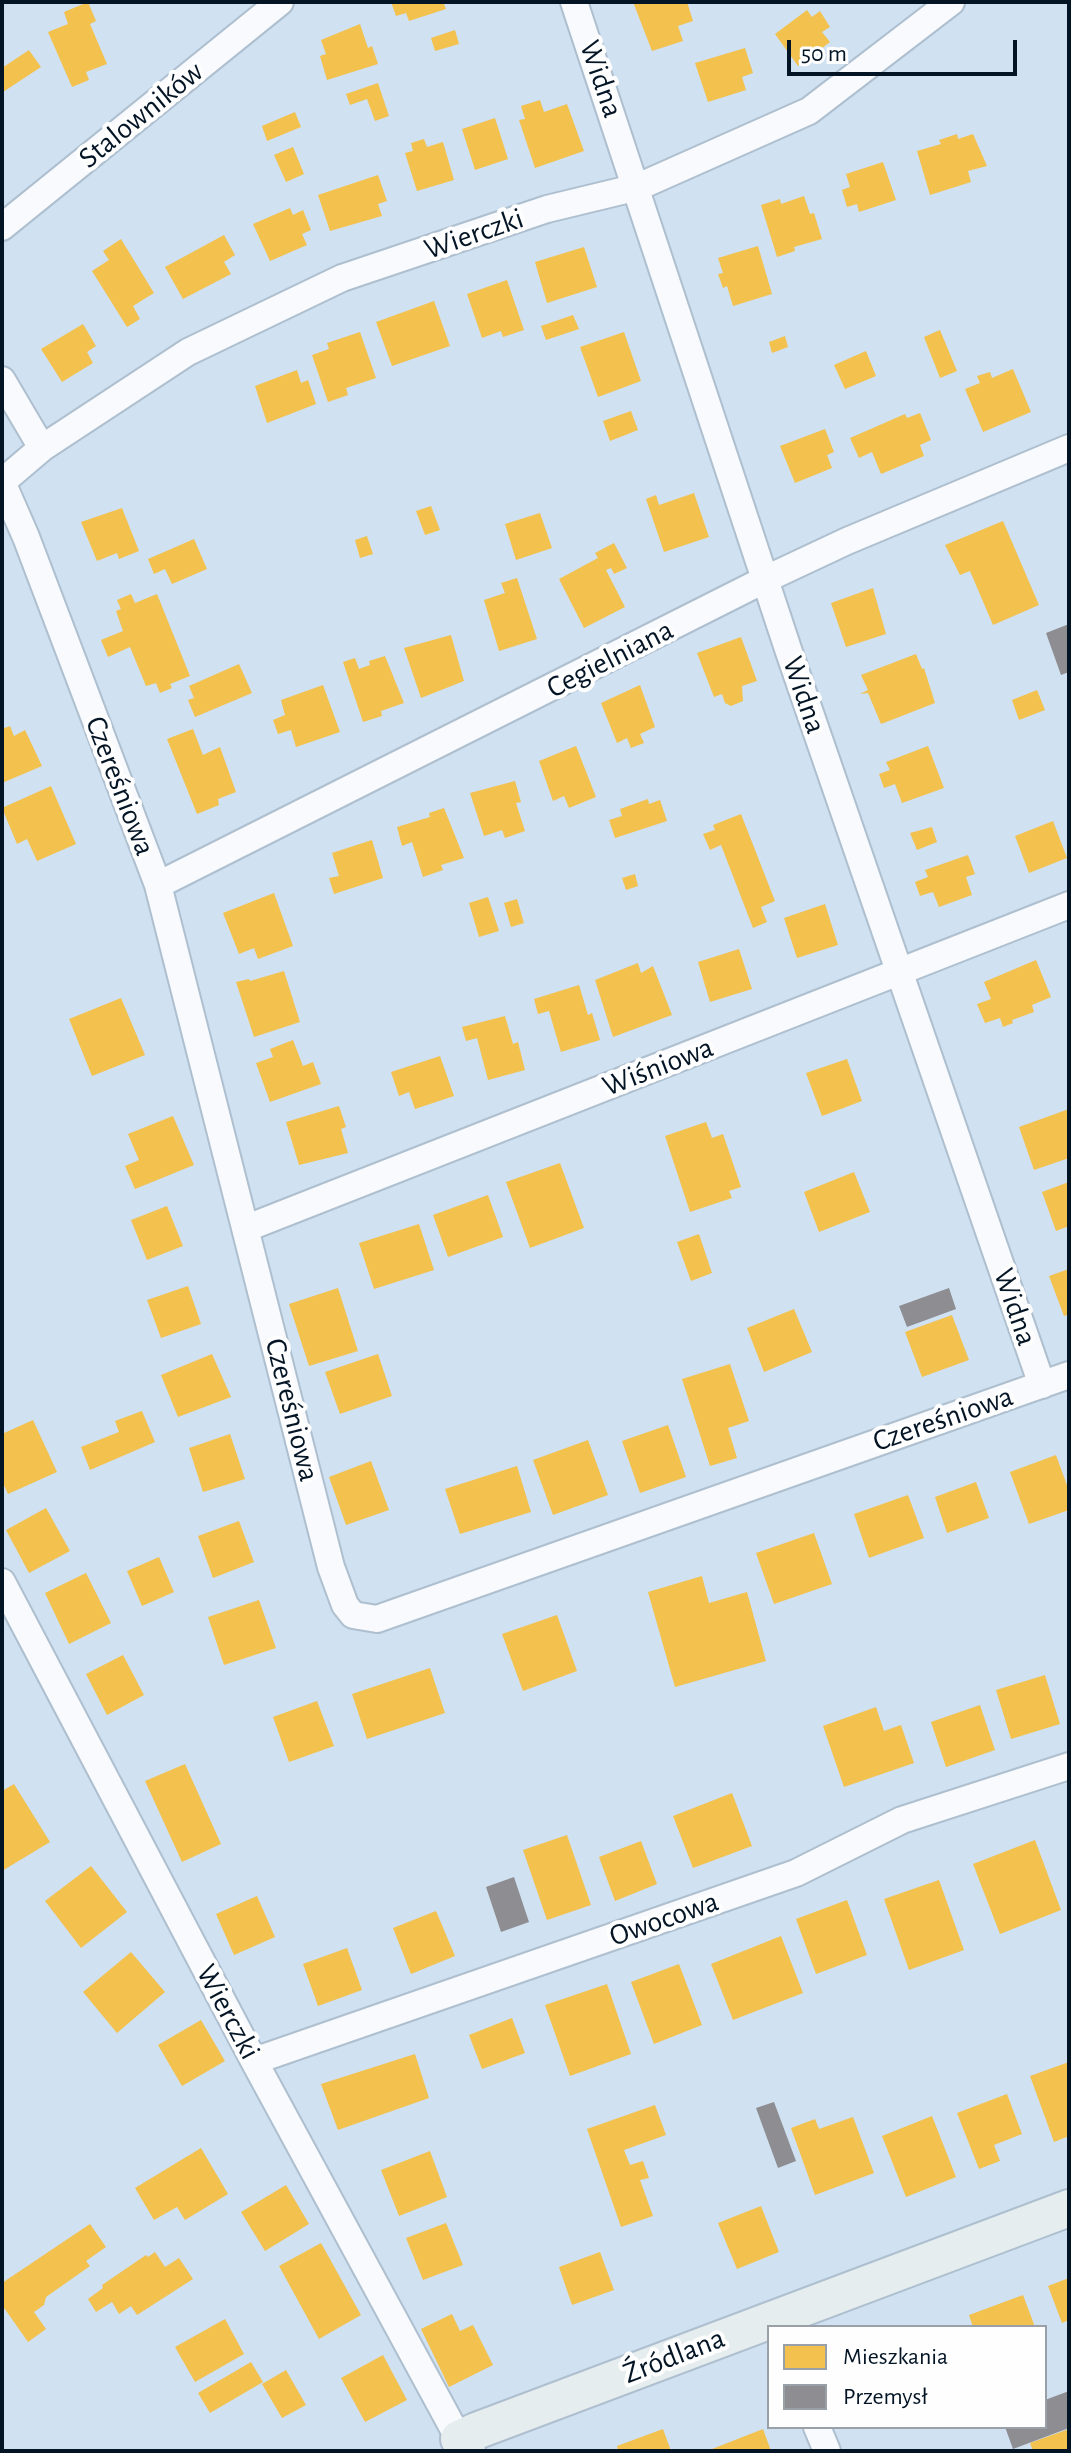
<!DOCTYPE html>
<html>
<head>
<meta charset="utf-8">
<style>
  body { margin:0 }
  #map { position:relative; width:1071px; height:2453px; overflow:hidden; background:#d0e1f1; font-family:"Alegreya Sans",sans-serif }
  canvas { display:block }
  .frame { position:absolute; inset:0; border:4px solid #031425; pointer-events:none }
  .legend { position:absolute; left:767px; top:2325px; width:280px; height:104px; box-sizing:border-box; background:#fefefe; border:2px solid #9aa0a7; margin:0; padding:10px 14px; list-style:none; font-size:24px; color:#031425 }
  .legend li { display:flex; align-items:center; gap:16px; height:40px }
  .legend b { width:40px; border:2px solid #9aa0a7 }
  .scale { position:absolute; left:787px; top:40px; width:230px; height:36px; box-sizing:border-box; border:4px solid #031425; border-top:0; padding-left:10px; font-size:24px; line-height:28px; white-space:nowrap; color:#031425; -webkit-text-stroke:6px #fefefe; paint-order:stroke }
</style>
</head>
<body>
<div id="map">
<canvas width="1071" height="2453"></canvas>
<div class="frame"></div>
<ul class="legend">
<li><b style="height:22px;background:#f2c14e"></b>Mieszkania</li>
<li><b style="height:22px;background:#8d8d92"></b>Przemysł</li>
</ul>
<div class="scale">50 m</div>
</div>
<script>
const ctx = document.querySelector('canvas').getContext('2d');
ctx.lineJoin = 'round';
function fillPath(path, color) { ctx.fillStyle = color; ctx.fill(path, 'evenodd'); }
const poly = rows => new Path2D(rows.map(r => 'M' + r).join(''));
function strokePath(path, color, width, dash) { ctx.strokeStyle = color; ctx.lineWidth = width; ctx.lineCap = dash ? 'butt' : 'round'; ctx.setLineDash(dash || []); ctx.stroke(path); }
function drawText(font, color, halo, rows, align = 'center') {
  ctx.font = font + ' "Alegreya Sans",sans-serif'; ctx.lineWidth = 8; ctx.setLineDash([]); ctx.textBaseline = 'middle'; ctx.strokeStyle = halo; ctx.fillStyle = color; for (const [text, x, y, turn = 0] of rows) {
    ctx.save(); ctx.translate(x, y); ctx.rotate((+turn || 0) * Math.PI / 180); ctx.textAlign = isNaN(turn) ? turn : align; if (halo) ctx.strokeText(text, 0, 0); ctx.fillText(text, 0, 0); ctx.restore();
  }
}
const homes = poly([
  [88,2,96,21,90,24,107,64,86,72,89,80,72,87,48,32,68,24,64,12],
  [391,2,443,2,446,9,409,21,406,13,396,16],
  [633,2,687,2,693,21,678,26,683,41,652,51],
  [807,10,812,17,820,11,830,27,822,32,830,42,798,66,775,34],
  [360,24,368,48,372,46,378,64,327,80,320,56,326,54,321,40],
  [455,30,459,44,435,51,431,38],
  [745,48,753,73,742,77,746,90,708,102,695,63],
  [29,50,41,67,3,92,2,68],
  [378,83,389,116,375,121,367,99,350,105,346,94],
  [540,100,544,112,567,104,584,151,535,168,519,120,525,119,521,106],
  [295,112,301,127,267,141,262,126],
  [495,118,508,159,475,170,462,129],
  [957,134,958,139,973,134,987,166,968,171,971,182,930,195,917,151,941,144,939,140],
  [424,139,427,147,443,142,454,180,417,191,405,153,413,151,411,143],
  [293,147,304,174,286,182,274,155],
  [883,162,896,200,859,212,857,204,847,207,842,190,850,187,846,174],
  [378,175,387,201,378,204,382,216,330,231,318,195],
  [804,196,810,214,814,213,822,239,794,247,795,251,777,257,761,205,780,199,781,204],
  [290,208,293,215,303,210,311,230,302,234,307,245,270,261,253,224],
  [224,235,235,255,224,262,231,274,183,299,165,267],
  [121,239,154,293,133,306,140,319,127,327,92,271,109,260,103,251],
  [758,246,772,294,733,306,727,286,723,288,718,274,723,273,718,258],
  [584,247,597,287,547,303,535,262],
  [507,280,524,330,503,337,501,331,482,338,467,294],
  [434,301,450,346,392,366,376,322],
  [573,315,579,329,546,340,541,326],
  [83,324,96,346,87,352,93,363,62,382,41,349],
  [940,330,957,371,940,378,924,337],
  [360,332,376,378,346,388,348,395,328,402,312,355,329,349,327,343],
  [624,332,641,381,598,397,580,347],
  [785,336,788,347,772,353,769,342],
  [866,351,876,376,845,389,834,365],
  [1013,369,1031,412,983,432,965,389,980,383,977,376,990,372,992,378],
  [297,370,301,383,308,380,316,404,267,423,255,386],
  [631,411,638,430,610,441,603,421],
  [920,413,931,440,920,445,924,456,881,474,872,452,859,458,850,438,905,414,907,418],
  [825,429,834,452,827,455,832,468,795,483,780,446],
  [694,493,709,537,664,552,646,499,656,495,659,505],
  [431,506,440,530,425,535,416,511],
  [122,508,139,551,119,559,117,553,97,561,81,522],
  [540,513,552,548,516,560,505,524],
  [1003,521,1039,605,993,625,970,571,960,575,945,545],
  [367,536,373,554,360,558,355,540],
  [194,539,207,569,172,584,165,569,154,574,148,559],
  [614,543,627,568,614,574,611,568,606,570,625,607,584,628,559,579,598,558,595,553],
  [517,578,537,639,499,651,484,600,505,593,501,583],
  [873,588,886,634,846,647,831,603],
  [131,594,135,603,157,594,190,676,170,684,172,688,160,693,156,683,146,686,130,647,108,657,101,640,123,631,116,611,121,609,117,600],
  [451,635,464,681,421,698,404,648],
  [741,637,757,681,742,686,743,701,731,706,725,703,722,694,714,697,697,653],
  [916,654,922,669,924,668,935,703,881,724,868,693,860,694,868,690,861,675],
  [385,656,404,703,381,711,382,716,363,722,343,662,355,658,359,669,370,665,369,661],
  [239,664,252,693,195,717,188,700,194,698,189,686],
  [323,685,340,732,296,747,291,730,278,734,273,720,285,715,281,700],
  [640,685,655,727,640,734,644,743,631,748,627,738,617,743,601,703],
  [1037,690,1045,710,1019,720,1012,700],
  [10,726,14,736,25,730,42,766,2,783,2,729],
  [193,729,203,755,220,747,236,792,218,799,219,805,197,814,167,739],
  [576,746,596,797,569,808,564,796,553,801,539,761],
  [928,746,944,788,902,803,895,784,884,788,879,774,890,770,886,762],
  [515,781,521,802,516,803,525,831,505,838,502,830,484,836,470,793],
  [51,786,76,844,37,861,27,839,17,844,2,808],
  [648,799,649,804,660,800,667,821,615,838,609,820,622,816,620,809],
  [444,808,464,858,441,865,443,870,423,877,412,842,402,846,397,827,430,817,429,813],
  [741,814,775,901,761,907,767,922,753,928,721,845,710,850,703,834,715,830,713,825],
  [1053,821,1067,858,1029,873,1015,836],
  [932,827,937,842,917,850,910,833],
  [372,840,383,878,334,894,329,878,339,876,332,853],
  [968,855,975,874,966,877,972,895,939,907,933,892,920,896,915,882,928,877,925,870],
  [635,874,638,886,626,890,622,878],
  [274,893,293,946,258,959,254,948,239,954,223,913],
  [488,897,499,931,479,937,469,903],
  [517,899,524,923,511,927,504,903],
  [825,904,838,945,797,958,784,918],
  [739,949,752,989,710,1002,698,962],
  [1036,960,1051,997,1032,1005,1034,1012,1012,1020,1013,1023,1003,1027,1000,1018,985,1023,977,1004,991,999,984,982],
  [638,963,641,973,653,966,672,1015,613,1037,595,980],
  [284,971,300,1022,254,1037,236,982,249,979,250,981],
  [579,985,588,1015,592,1013,600,1040,561,1052,549,1011,538,1014,534,999],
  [121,998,145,1055,92,1076,69,1019],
  [505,1016,513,1044,518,1042,525,1070,488,1080,477,1038,466,1041,462,1027],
  [293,1040,303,1066,313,1062,321,1084,270,1102,256,1063,273,1057,270,1049],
  [440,1056,454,1096,415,1109,409,1092,399,1096,391,1072],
  [847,1059,862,1101,822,1116,806,1073],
  [339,1106,346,1127,341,1129,348,1153,299,1165,286,1122],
  [1069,1109,1069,1158,1034,1170,1019,1127],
  [173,1116,194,1165,135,1189,125,1166,139,1160,128,1134],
  [706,1122,712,1138,723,1134,741,1187,729,1191,732,1198,690,1212,665,1136],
  [560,1163,584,1228,530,1248,506,1182],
  [854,1172,870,1212,819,1232,804,1192],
  [1069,1182,1069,1226,1056,1231,1042,1192],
  [488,1195,503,1237,448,1257,433,1215],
  [167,1206,183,1246,147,1260,131,1220],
  [419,1224,434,1270,374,1289,359,1243],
  [699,1234,712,1273,691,1281,677,1242],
  [1069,1269,1069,1314,1064,1316,1049,1276],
  [188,1286,201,1324,161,1338,147,1300],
  [338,1288,358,1351,309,1366,289,1304],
  [794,1309,812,1352,764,1372,747,1328],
  [952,1315,969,1360,922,1377,905,1332],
  [212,1354,231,1397,178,1417,161,1375],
  [378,1354,392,1396,340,1414,325,1372],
  [730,1364,749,1421,728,1428,737,1458,710,1466,682,1379],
  [142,1411,155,1442,90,1470,81,1447,119,1432,115,1421],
  [33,1420,57,1472,8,1494,2,1481,2,1434],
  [668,1425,686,1477,640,1493,622,1441],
  [230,1434,245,1479,203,1492,189,1448],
  [588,1440,608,1495,553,1515,533,1460],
  [1056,1455,1069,1491,1069,1510,1029,1524,1010,1472],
  [371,1461,389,1510,346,1525,329,1477],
  [517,1466,531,1512,460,1534,445,1489],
  [976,1482,989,1518,947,1533,935,1497],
  [908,1495,924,1538,869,1558,854,1514],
  [46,1508,70,1551,29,1573,6,1530],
  [239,1521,254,1562,213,1578,198,1536],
  [814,1533,832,1584,774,1604,756,1553],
  [159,1557,174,1592,142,1606,127,1571],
  [86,1573,111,1623,69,1644,45,1593],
  [702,1576,709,1603,747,1592,766,1661,675,1687,648,1592],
  [259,1600,276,1648,224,1665,208,1617],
  [557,1615,577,1671,523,1691,502,1634],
  [123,1655,144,1695,107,1715,86,1674],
  [430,1668,445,1713,367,1739,352,1694],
  [1045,1675,1060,1724,1011,1739,996,1690],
  [317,1701,334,1746,289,1762,273,1717],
  [980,1705,995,1750,946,1767,931,1722],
  [876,1707,884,1731,901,1725,914,1763,844,1787,823,1726],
  [185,1764,221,1844,182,1862,145,1781],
  [14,1784,50,1842,2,1871,2,1791],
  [732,1793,752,1846,693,1868,673,1816],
  [567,1835,591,1905,547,1920,523,1850],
  [1035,1840,1061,1910,1000,1934,973,1864],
  [641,1841,657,1884,615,1901,599,1857],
  [91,1866,127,1912,81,1948,45,1901],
  [939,1880,964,1950,909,1970,884,1899],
  [257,1896,275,1937,234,1955,216,1914],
  [847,1900,867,1955,816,1974,796,1919],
  [436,1911,455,1956,411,1974,393,1928],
  [781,1936,803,1993,733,2020,711,1964],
  [347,1948,362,1990,318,2006,303,1964],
  [131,1952,165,1992,117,2033,83,1992],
  [679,1964,702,2025,654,2044,631,1982],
  [607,1984,631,2054,570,2076,545,2005],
  [512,2018,525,2053,482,2069,469,2035],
  [201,2020,225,2061,182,2086,158,2045],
  [415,2054,429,2098,338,2130,321,2084],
  [1069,2062,1069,2136,1054,2142,1030,2076],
  [1007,2094,1022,2134,994,2145,1000,2161,979,2169,957,2113],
  [655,2105,666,2135,624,2150,630,2165,643,2161,649,2178,640,2180,653,2216,621,2227,587,2129],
  [932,2116,956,2177,906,2197,882,2136],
  [853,2117,874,2173,815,2195,791,2128,815,2119,819,2129],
  [201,2148,228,2194,185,2220,177,2207,154,2220,135,2188],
  [430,2151,447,2197,399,2216,381,2170],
  [286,2185,309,2224,265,2251,241,2212],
  [761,2206,779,2252,737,2269,718,2223],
  [446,2223,463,2265,423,2280,406,2238],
  [90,2224,106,2247,86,2261,90,2266,46,2297,44,2305,34,2312,46,2329,28,2342,2,2305,2,2283],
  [321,2243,361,2315,319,2339,279,2266],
  [155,2252,165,2267,179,2258,193,2279,137,2315,131,2306,119,2314,112,2302,96,2312,88,2299,103,2288,102,2285,146,2255,148,2257],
  [600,2252,614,2290,572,2305,559,2267],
  [1069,2278,1069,2320,1062,2323,1048,2286],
  [1023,2295,1035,2327,973,2327,969,2315],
  [452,2314,460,2331,473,2325,493,2365,449,2387,421,2329],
  [225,2319,244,2354,195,2382,175,2347],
  [383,2355,407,2400,365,2422,341,2378],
  [251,2362,263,2382,210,2413,198,2393],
  [286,2370,306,2405,282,2418,262,2384],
  [663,2429,671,2451,618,2451,617,2446],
  [763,2429,771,2451,707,2451],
  [1069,2429,1069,2451,1033,2451,1030,2443]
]);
const industry = poly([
  [1069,624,1069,672,1061,675,1046,633],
  [949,1288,956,1309,907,1327,899,1306],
  [514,1877,529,1922,501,1932,486,1887],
  [774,2102,796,2161,778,2168,756,2108],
  [1069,2391,1069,2428,1013,2449,1005,2427,1045,2427,1045,2400]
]);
const street = poly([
  [574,2,789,652,1042,1385],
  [951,2,809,111,638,187,547,209,342,278,188,352,42,448,2,482,26,537,158,885,331,1567,345,1605,353,1615,377,1619,1069,1375],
  [2,227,280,2],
  [2,380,42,448],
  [158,885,766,579,847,541,1069,448],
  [247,1228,1069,905],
  [2,1582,254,2061,459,2439],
  [254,2061,796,1873,902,1820,1069,1766],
  [817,2427,827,2451]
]);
const secondary = poly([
  [467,2451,459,2439,476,2431,1069,2208]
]);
const streetNames = [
  ["Widna",601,79,71],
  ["Stalowników",141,115,-39],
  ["Wierczki",474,234,-19],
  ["Cegielniana",610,659,-27],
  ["Widna",804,695,71],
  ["Czereśniowa",120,786,69],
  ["Wiśniowa",658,1067,-21],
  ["Widna",1015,1307,71],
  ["Czereśniowa",292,1410,76],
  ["Czereśniowa",943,1419,-19],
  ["Owocowa",664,1919,-19],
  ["Wierczki",228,2012,62],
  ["Źródlana",674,2356,-21]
];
fillPath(homes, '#f2c14e');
fillPath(industry, '#8d8d92');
strokePath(street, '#aebfcf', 30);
strokePath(secondary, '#aebfcf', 40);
strokePath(street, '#f8fafd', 26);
strokePath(secondary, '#e6edef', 36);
drawText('30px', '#031425', '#fefefe', streetNames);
</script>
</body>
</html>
